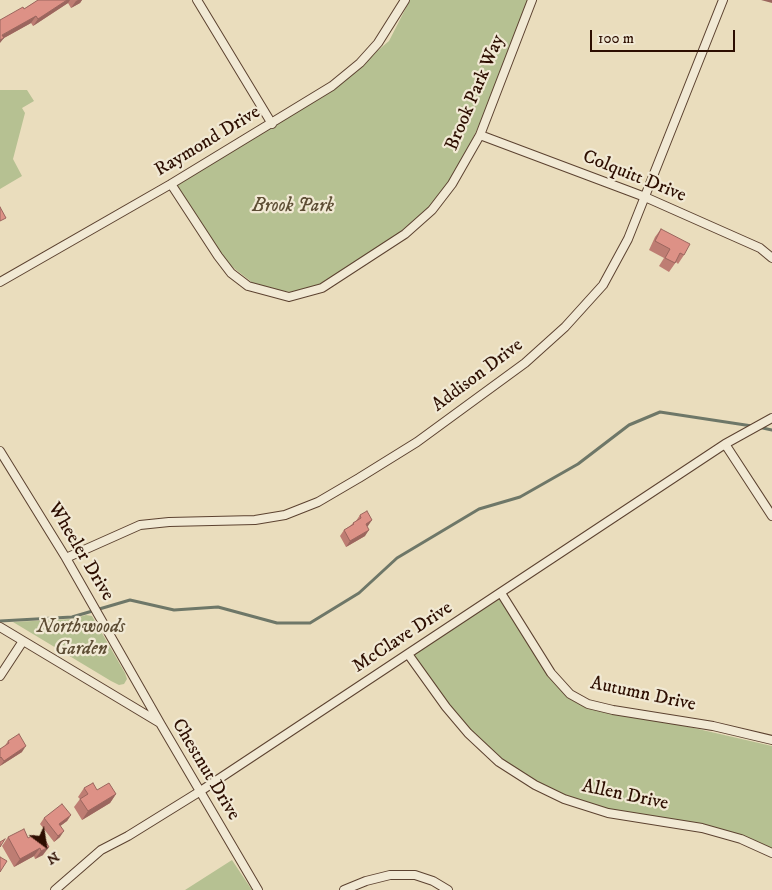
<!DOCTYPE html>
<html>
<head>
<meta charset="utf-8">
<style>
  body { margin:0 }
  #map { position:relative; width:772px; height:890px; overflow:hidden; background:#eaddbd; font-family:"IM FELL DW Pica",serif }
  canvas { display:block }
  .north { position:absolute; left:20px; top:820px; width:50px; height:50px; -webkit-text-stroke:4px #f1e9d4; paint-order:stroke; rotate:149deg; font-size:14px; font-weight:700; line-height:20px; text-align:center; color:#2d0e01 }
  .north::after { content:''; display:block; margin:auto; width:18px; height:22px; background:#2d0e01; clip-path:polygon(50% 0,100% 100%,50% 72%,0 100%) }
  .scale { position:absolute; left:590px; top:30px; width:145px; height:22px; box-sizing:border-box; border:2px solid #2d0e01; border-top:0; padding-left:6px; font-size:15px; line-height:18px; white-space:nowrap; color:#2d0e01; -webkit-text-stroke:4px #f1e9d4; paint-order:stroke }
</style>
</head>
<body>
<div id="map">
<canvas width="772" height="890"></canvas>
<div class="north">N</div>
<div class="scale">100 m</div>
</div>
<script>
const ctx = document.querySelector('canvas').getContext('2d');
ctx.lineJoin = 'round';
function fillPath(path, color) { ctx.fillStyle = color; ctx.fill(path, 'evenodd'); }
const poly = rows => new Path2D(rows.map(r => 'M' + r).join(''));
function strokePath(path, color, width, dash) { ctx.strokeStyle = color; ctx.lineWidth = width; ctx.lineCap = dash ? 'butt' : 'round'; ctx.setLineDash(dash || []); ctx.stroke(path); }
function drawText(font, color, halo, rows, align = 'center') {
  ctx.font = font + ' "IM FELL DW Pica",serif'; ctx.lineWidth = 4.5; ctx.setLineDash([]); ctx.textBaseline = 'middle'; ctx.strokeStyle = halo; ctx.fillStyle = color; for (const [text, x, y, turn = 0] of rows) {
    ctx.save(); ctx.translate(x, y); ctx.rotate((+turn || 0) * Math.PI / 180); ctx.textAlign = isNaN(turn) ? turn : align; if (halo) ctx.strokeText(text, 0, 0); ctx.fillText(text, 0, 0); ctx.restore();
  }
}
const green = poly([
  [410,0,531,0,497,86,449,190,406,234,309,293,262,290,222,259,170,181,323,97,389,41],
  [0,90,27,90,34,101,22,108,25,113,13,159,22,176,0,189],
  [498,595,555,679,585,703,772,746,772,854,706,827,616,815,558,798,506,766,462,727,405,654],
  [86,615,92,616,125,673,127,679,124,684,119,685,111,681,13,622,72,619],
  [232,860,252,890,185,890]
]);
const stream = poly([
  [758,427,772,430],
  [0,621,72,617,130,600,174,610,218,607,277,623,310,623,359,593,397,558,479,509,520,497,578,464,629,425,660,412,752,426]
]);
const minor = poly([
  [197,0,272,124],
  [480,135,645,197,760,248,772,258],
  [171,184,218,256,231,273,248,286,289,297,322,288,405,234,432,210,452,184,480,135,532,0],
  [0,282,171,184,332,86,360,63,378,43,405,0],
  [725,444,772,516],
  [0,451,66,558,160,723],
  [66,558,140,525,169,522,255,520,285,515,318,502,359,478,417,442,525,363,565,327,603,285,628,239,723,0],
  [501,593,551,673,570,694,588,704,613,710,713,726,772,740],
  [0,627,160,723,258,890],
  [408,654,446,707,468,733,499,762,535,785,564,799,608,813,702,828,741,839,772,853],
  [0,676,23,641],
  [55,890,101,850,128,836,199,792,725,444,772,418],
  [344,890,366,881,390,875,415,875,433,881,448,890]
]);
const wall = poly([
  [38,0,82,0,80,3,71,8,68,3,33,26,31,23,4,38,24,9],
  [661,229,684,255,678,264,676,262,669,272,659,266,664,258,649,250,655,237],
  [360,515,372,520,367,526,365,536,346,547,340,536,344,530,350,526,353,523,356,521],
  [8,741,22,752,0,766,0,749,4,747],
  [84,788,97,790,116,794,110,803,82,820,74,807,80,799,78,797],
  [71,815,67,821,60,826,60,837,54,842,40,824,44,818],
  [8,837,28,838,37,841,44,838,43,855,35,859,34,856,14,867,2,846]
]);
const shadedWall = poly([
  [67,0,70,0,68,3,33,26,38,19],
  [78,0,82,0,80,3,71,8,76,1],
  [761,0,772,0,772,3],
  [36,16,31,23,4,38,0,43,0,40,2,35],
  [372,520,368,526,362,529,366,524],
  [369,530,365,536,346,547,350,541],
  [26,746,22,752,0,766,4,761],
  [116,794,110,803,82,820,88,811],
  [71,815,67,821,55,830,59,824],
  [64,831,60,837,54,842,58,836],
  [49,847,43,855,35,859,41,851],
  [40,848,34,856,14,867,20,859]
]);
const building = poly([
  [38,0,67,0,38,19,36,16,2,35,4,38,0,40,0,20,23,7,24,9,38,0],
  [0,207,6,218,0,221,0,207],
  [661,229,690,244,684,255,680,253,675,263,665,258,670,249,655,241,661,229],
  [367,511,372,520,366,524,369,530,350,541,344,530,354,524,353,523,361,518,360,515,367,511],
  [19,734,26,746,4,761,1,757,0,758,0,749,9,743,8,741,19,734],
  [93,783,97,790,109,783,116,794,88,811,80,799,88,794,84,788,93,783],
  [62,804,71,815,59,824,64,831,58,836,44,818,62,804],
  [24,829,28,838,34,835,37,841,44,838,49,847,41,851,40,848,20,859,8,837,24,829],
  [5,839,0,847,0,842,5,839],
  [0,857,7,861,0,872,0,857]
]);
const streetNames = [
  ["Brook Park Way",476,93,-67],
  ["Raymond Drive",208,142,-31],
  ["Colquitt Drive",634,177,22],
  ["Addison Drive",478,376,-37],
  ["Wheeler Drive",80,552,59],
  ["McClave Drive",403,638,-33],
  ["Autumn Drive",643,695,12],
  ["Chestnut Drive",205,770,59],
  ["Allen Drive",625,796,12]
];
const parkNames = [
  ["Brook Park",293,207],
  ["Northwoods",81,628],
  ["Garden",81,650]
];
fillPath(green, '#b6c192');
strokePath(stream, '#6e7768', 3);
strokePath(minor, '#5c4230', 10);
strokePath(minor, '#f1e9d4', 8);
fillPath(wall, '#be7d73');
fillPath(shadedWall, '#9b665e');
fillPath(building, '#dd9186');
strokePath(building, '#9b665e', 1);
drawText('19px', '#2d0e01', '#f1e9d4', streetNames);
drawText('italic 19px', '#5d4d34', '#f1e9d4', parkNames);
</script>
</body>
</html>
